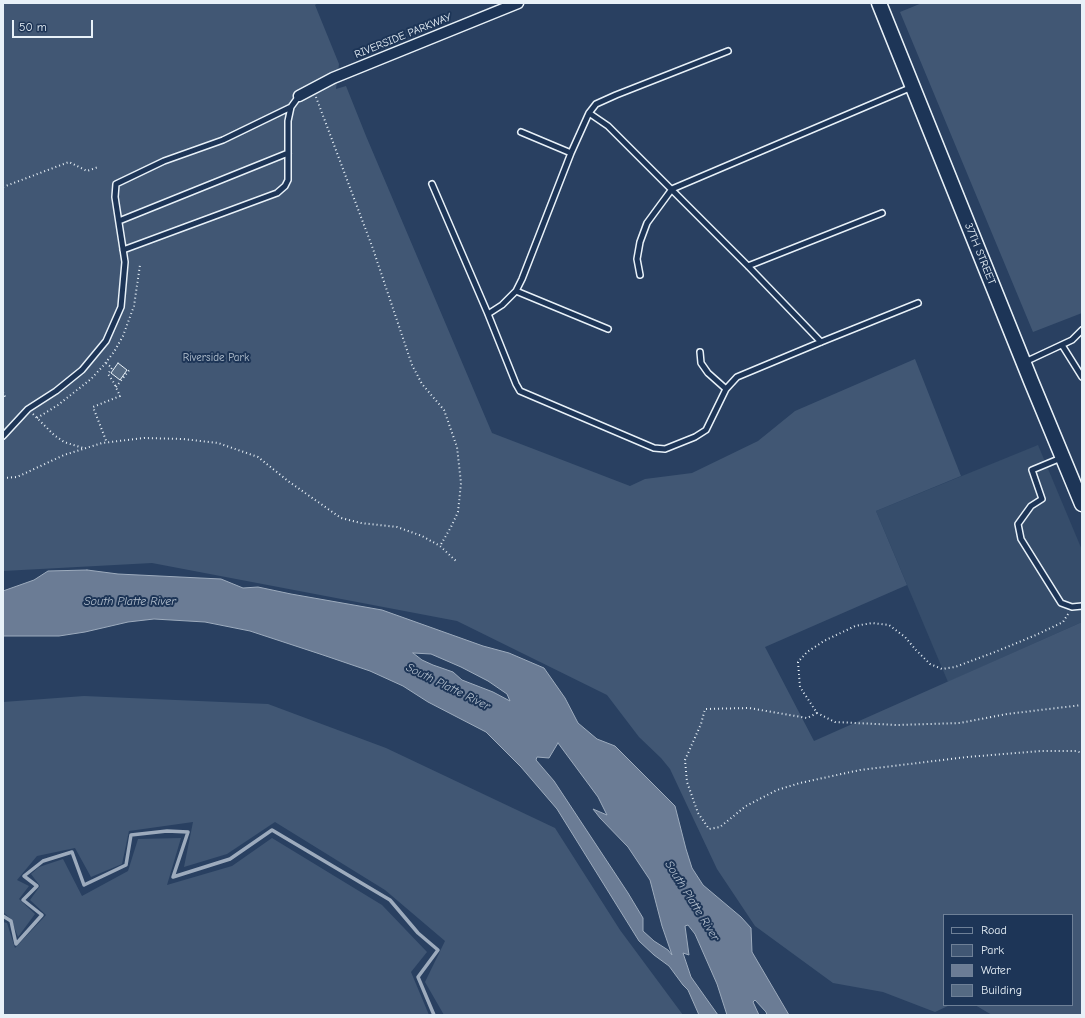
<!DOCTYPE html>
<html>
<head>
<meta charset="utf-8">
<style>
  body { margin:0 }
  #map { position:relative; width:1085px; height:1018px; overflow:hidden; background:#294061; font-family:"Comic Neue",sans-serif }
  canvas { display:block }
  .frame { position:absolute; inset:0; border:4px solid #e8f1f8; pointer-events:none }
  .legend { position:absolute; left:943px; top:914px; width:130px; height:92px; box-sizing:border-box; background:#1d3557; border:1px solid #6e8097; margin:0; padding:5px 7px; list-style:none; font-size:12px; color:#e8f1f8 }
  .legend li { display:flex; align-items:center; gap:8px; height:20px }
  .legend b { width:20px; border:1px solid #6e8097 }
  .scale { position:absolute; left:12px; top:20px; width:81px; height:18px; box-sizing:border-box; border:2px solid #e8f1f8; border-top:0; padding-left:5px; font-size:12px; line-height:14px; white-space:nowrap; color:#e8f1f8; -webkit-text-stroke:3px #1d3557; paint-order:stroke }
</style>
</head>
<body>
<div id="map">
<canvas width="1085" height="1018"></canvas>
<div class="frame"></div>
<ul class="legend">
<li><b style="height:5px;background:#1d3557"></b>Road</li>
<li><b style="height:11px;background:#415774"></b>Park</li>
<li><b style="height:11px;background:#6b7c95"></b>Water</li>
<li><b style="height:11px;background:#556a83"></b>Building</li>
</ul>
<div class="scale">50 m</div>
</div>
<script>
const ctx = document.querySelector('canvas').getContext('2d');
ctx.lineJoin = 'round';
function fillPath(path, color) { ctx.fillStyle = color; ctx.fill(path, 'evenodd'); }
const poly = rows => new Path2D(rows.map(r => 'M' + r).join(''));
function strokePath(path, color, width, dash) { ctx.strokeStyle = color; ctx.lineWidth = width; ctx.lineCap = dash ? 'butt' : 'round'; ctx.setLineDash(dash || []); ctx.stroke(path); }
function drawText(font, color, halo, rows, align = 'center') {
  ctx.font = font + ' "Comic Neue",sans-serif'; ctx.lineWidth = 4; ctx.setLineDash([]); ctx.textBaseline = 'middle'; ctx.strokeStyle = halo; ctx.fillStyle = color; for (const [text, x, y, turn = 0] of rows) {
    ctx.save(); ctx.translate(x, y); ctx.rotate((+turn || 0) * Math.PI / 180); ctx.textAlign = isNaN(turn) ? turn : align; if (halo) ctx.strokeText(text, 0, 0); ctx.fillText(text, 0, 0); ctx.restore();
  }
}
const built = poly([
  [1038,445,1082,550,1082,622,948,682,876,511]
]);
const green = poly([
  [3,3,318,3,315,5,339,64,336,89,346,86,366,136,492,433,630,486,645,479,692,473,758,441,795,411,915,359,961,476,876,511,907,585,765,647,814,741,1082,622,1082,1015,992,1015,975,1005,1072,1005,1072,915,944,915,944,1005,950,1005,935,1012,883,992,833,983,755,926,717,869,670,769,661,758,639,737,607,695,457,621,152,563,3,571],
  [922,3,1082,3,1082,313,1033,332,900,12],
  [84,696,268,704,386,748,555,828,620,930,683,1015,444,1015,425,982,445,941,385,890,275,822,227,854,184,867,193,822,129,831,122,864,91,877,75,848,37,856,17,880,29,886,19,899,35,914,18,937,11,919,3,912,3,702],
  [181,838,167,885,232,866,272,838,382,905,427,952,411,972,429,1015,3,1015,3,922,7,923,15,948,46,915,30,900,40,886,31,874,39,867,63,859,82,896,128,871,138,839]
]);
const water = poly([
  [87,570,118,574,221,579,243,588,258,587,291,594,382,610,483,646,509,653,544,668,565,698,578,723,597,739,615,746,675,806,686,849,692,868,703,885,741,917,751,928,752,952,789,1015,767,1015,766,1012,755,1000,753,1002,759,1015,727,1015,717,984,695,934,688,925,685,926,689,955,683,953,691,977,718,1015,699,1015,688,990,683,985,669,966,654,955,639,941,557,809,521,767,486,732,428,702,403,686,370,671,323,655,250,631,205,622,154,619,128,622,85,632,59,636,3,636,3,591,34,580,48,571,87,570],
  [413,653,431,654,461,667,488,681,507,694,510,701,493,692,462,680,453,672,433,665,422,660,413,653],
  [558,743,598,797,607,815,593,809,600,818,628,847,650,880,662,926,672,955,668,950,654,941,643,931,643,918,628,893,554,781,536,760,537,757,549,758,558,743]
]);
const stream = poly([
  [3,916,11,921,16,944,42,915,23,900,37,886,24,876,43,861,72,852,84,885,126,865,131,835,167,831,188,832,173,877,230,859,272,830,390,900,418,933,438,950,418,977,434,1015]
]);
const building = poly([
  [118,363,127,370,120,380,111,373,118,363]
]);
const path = poly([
  [316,97,373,249,412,365,422,384,444,410,457,447,461,483,458,512,451,527,440,546],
  [3,187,69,162,87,171,98,167],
  [106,363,112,368,108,374,114,383,120,396,93,407,107,443],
  [116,387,130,369],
  [3,392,6,399],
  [33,414,54,435,64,442,83,448],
  [37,418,58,405,91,379,103,366,114,352,123,336,134,306,140,265],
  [3,478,17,477,64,455,102,443,144,438,183,439,218,443,258,457,288,481,341,518,361,523,397,527,422,536,440,546,456,561],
  [1068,614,1063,622,1036,635,995,652,955,667,942,669,930,664,916,650,905,637,889,625,872,623,855,626,824,641,807,652,798,662,800,687,817,713,835,722,897,725,960,723,1007,714,1082,705],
  [817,713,807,718,749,708,705,709,701,724,685,760,687,782,698,813,709,829,720,827,746,806,777,790,800,783,860,770,967,757,1041,751,1076,751,1082,753]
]);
const service = poly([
  [589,113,608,126,748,266,821,342],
  [521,132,571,153],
  [432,184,488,314,516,384,520,391,654,448,665,449,695,437,706,430,726,389,737,377,821,342,918,303],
  [119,221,288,153],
  [123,250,277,193,285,186,288,180,288,121,291,107],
  [748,266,882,213],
  [640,275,637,259,640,242,647,223,672,189,912,87],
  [516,291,608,329],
  [488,314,502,305,516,291,522,279,571,153,589,113,596,104,616,95,728,51],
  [1062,345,1082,377],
  [700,352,701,363,708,373,726,389],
  [1025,362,1072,340,1082,330],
  [3,436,28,409,56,391,82,370,106,341,121,307,125,262,115,197,116,184,164,161,223,140,291,107,299,96],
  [1061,458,1032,470,1042,499,1031,506,1018,524,1021,539,1061,603,1072,607,1082,606]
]);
const minor = poly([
  [299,96,333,78,518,3]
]);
const secondary = poly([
  [879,3,1031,381,1082,504]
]);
const streetNames = [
  ["RIVERSIDE PARKWAY",403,36,-22],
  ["37TH STREET",980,254,68]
];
const parkNames = [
  ["Riverside Park",216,358]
];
const waterNames = [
  ["South Platte River",130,602],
  ["South Platte River",448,687,26],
  ["South Platte River",692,901,58]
];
fillPath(built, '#364d6b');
fillPath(green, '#415774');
fillPath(water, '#6b7c95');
strokePath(water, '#9dabbd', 1);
strokePath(stream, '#9dabbd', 3.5);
fillPath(building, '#556a83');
strokePath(building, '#e8f1f8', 1);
strokePath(service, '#e8f1f8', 8);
strokePath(minor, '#e8f1f8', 13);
strokePath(secondary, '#e8f1f8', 17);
strokePath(path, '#e8f1f8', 2, [1, 3]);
strokePath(service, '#1d3557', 5);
strokePath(minor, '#1d3557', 10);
strokePath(secondary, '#1d3557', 14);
drawText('11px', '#e8f1f8', '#1d3557', streetNames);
drawText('11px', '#b6c3d0', '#1d3557', parkNames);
drawText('italic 12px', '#b6c2d0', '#1d3557', waterNames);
</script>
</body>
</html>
